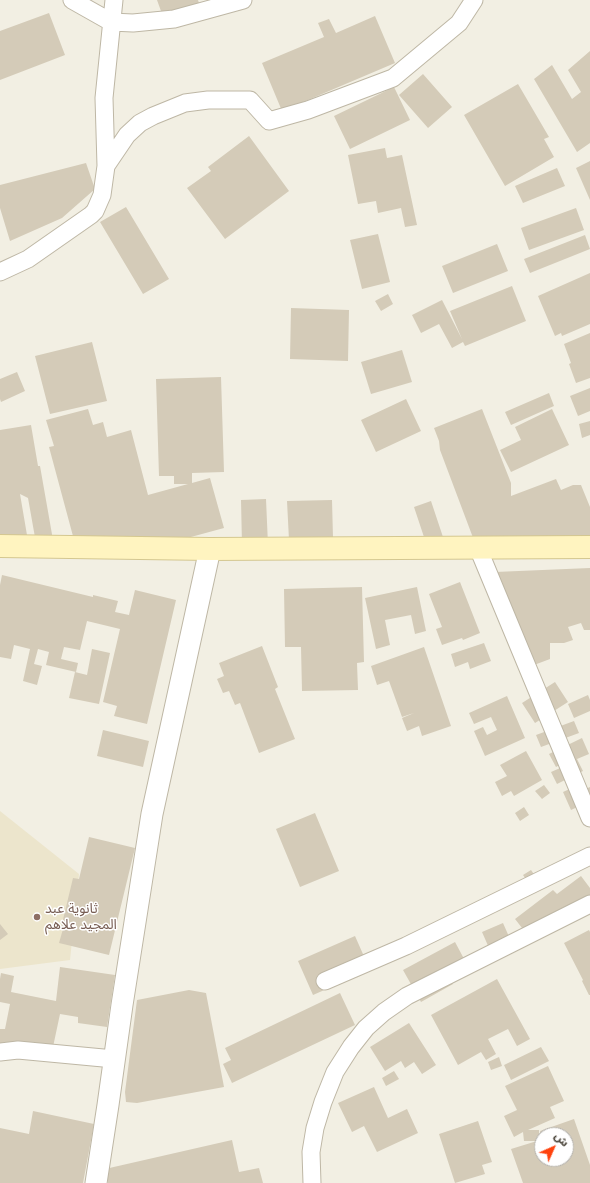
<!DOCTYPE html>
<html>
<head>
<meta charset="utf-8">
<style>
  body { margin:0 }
  #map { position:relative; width:590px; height:1183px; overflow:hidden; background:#f2efe3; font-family:Helvetica,"Noto Sans Arabic",sans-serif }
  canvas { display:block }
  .north { position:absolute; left:534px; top:1127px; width:40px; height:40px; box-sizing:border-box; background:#fff; border:1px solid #b4b2ad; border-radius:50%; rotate:45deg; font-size:11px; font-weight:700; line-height:16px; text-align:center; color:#443e33 }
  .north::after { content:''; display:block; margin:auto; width:14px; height:18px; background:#ff420d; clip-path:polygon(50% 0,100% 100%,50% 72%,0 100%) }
</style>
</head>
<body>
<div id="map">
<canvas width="590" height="1183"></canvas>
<div class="north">ش</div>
</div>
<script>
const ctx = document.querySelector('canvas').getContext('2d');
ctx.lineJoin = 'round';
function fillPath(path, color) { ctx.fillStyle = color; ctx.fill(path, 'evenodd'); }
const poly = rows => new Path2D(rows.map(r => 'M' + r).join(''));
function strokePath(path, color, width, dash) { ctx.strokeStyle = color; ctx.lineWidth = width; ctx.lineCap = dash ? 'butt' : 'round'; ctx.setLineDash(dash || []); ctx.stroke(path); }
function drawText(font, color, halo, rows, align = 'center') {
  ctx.font = font + ' Helvetica,"Noto Sans Arabic",sans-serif'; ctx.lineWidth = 3; ctx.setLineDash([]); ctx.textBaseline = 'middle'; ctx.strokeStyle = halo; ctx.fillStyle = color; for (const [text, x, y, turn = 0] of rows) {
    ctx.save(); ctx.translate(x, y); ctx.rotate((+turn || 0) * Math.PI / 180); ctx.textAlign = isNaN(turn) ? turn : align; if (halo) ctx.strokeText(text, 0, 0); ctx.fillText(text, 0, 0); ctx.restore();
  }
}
const education = poly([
  [0,811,79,874,70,960,0,969]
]);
const building = poly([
  [157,0,198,0,202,12,166,25],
  [49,13,65,55,0,80,0,31],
  [375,16,395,63,282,111,262,63,324,37,318,23,329,19,336,33],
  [590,51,590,143,577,152,534,79,552,65,572,99,581,92,568,70],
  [423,74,452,107,428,128,399,95],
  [518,84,549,137,544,139,554,157,505,186,464,115],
  [394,87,410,120,350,149,334,116],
  [249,136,289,191,225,239,187,188,211,171,208,167],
  [385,148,387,158,402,155,417,225,405,227,401,208,378,213,376,201,358,204,348,155],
  [590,161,590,200,576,168],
  [86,163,95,189,62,218,10,241,0,208,0,185],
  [557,168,565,186,523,203,515,186],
  [126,207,169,279,143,294,100,222],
  [576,208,584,230,529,250,521,228],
  [378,234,390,282,362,289,350,240],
  [585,235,590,249,530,273,524,259],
  [497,244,508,271,453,293,442,266],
  [590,273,590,324,562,336,561,333,555,336,538,296],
  [512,286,526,321,465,346,463,342,452,348,439,324,421,333,412,315,442,300,462,339,450,311],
  [388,294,393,304,381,311,375,301],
  [291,308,349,310,348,361,290,359],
  [590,333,590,378,576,383,569,364,571,363,564,344],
  [92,342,107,401,50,414,35,356],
  [402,350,412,382,371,394,361,362],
  [17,372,25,391,1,402,0,399,0,379],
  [221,377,224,472,192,473,192,483,210,478,224,528,132,553,77,551,49,447,54,446,46,420,88,409,93,425,103,422,107,437,131,430,148,495,188,484,174,484,174,476,159,476,156,379],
  [590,388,590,411,578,416,570,396],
  [549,393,554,406,511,425,505,412],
  [406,399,421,431,376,452,361,420],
  [482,409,511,483,511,496,556,479,561,490,573,485,581,485,590,507,590,543,475,543,440,450,439,441,434,428],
  [552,409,569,445,511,472,500,450,521,440,515,427],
  [590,421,590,435,582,438,579,424],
  [31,425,38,466,40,466,53,540,36,543,28,498,20,494,28,541,0,546,0,430],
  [266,499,268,545,242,545,241,500],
  [332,500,333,538,289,540,287,501],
  [431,501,444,540,427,546,414,507],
  [590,568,590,630,584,630,581,623,568,627,573,640,564,643,550,643,550,659,534,665,495,572],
  [2,575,93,597,93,595,118,601,115,612,129,615,135,590,176,600,147,724,114,716,117,706,103,702,120,629,87,621,80,650,64,647,61,659,78,663,76,672,46,665,49,652,38,649,34,664,42,666,37,685,23,681,30,649,14,645,11,659,0,657,0,585],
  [460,582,480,633,463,640,462,638,442,645,436,629,442,627,429,594],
  [362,587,364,662,357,663,358,690,302,691,301,647,285,647,284,589],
  [417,587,426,631,415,634,411,615,385,620,390,645,376,649,365,598],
  [484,643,491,661,470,669,468,662,455,667,451,654],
  [262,646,278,687,275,689,295,739,259,753,240,703,235,705,229,691,223,693,217,679,224,676,219,663],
  [424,647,451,726,422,736,419,726,407,731,402,718,414,713,402,717,389,681,377,685,371,666],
  [92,649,110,653,99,704,69,698,75,672,87,675],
  [555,682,568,702,535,723,522,703],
  [588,695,590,700,590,711,574,718,568,704],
  [507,696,525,738,485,756,474,731,483,727,487,735,497,730,491,717,474,724,469,713],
  [574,721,579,733,541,747,536,735],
  [103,730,149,741,143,767,97,756],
  [582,738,589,754,577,759,583,771,557,784,551,772,567,765,565,762,556,767,549,754],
  [526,751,542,780,514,796,511,791,502,796,495,782,507,776,500,765],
  [544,785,550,793,542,799,535,791],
  [574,787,577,793,590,787,590,801,571,810,563,792],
  [524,807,529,815,520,821,515,813],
  [315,813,339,871,300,887,276,829],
  [89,837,135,848,109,955,59,943,63,929,61,928,73,878,79,879],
  [531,870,540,883,532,888,523,875],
  [581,876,590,888,590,900,533,942,515,919,553,890,557,894],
  [503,923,514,948,493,957,482,932],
  [0,924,8,934,0,940],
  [589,930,590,932,590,995,589,995,582,981,583,980,564,943],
  [355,936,370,970,313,995,298,961],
  [455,942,470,970,451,980,453,984,421,1002,403,970],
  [60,967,115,975,107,1027,78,1023,78,1017,60,1014,50,1061,1,1051,2,1043,0,1047,0,1029,5,1029,10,1004,0,1002,0,979,1,973,14,976,11,992,56,1001],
  [497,979,530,1039,517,1046,508,1029,488,1039,496,1054,486,1060,481,1052,458,1065,431,1015],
  [189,990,206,993,224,1087,137,1103,126,1102,125,1092,137,1000],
  [340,993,355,1025,232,1083,223,1064,231,1060,225,1048],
  [409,1023,436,1065,422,1074,414,1062,405,1068,401,1061,385,1071,370,1047],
  [541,1047,549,1061,511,1080,504,1065],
  [499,1057,502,1066,491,1070,488,1062],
  [548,1066,564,1101,550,1107,555,1118,528,1130,539,1130,539,1140,542,1139,542,1159,566,1159,566,1135,541,1135,540,1131,574,1119,590,1165,590,1183,523,1183,511,1149,537,1141,524,1141,523,1132,514,1137,504,1116,517,1110,505,1086],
  [394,1071,399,1079,386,1086,382,1078],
  [374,1087,388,1118,407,1109,418,1133,377,1152,364,1126,352,1132,338,1103],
  [33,1111,94,1124,83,1183,0,1183,0,1128,29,1134],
  [478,1121,492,1162,482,1165,485,1174,455,1183,439,1134],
  [232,1140,239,1172,259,1168,263,1183,108,1183,105,1169]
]);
const minor = poly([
  [72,0,111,22,133,23,174,19,243,0],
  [106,166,127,135,140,123,153,116,185,103,208,100,250,100,269,121,308,110,393,78,459,23,474,0],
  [0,272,28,259,91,215,95,211,102,195,106,166,104,98,114,0],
  [478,548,590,818],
  [325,981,406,946,590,856],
  [0,1052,18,1050,114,1059],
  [312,1183,311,1152,315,1128,323,1102,335,1072,351,1047,366,1028,384,1012,407,996,590,904]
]);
const tertiary = poly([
  [96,1183,108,1105,122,1005,152,814,210,549]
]);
const secondary = poly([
  [0,546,210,549,590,547]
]);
const markers = [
  [37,917,4,"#8d6e63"]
];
const educationNames = [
  ["ثانوية عبد",45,909],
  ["المجيد علاهم",45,925]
];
fillPath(education, '#ece5cc');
fillPath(building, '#d4cbb8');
strokePath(minor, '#beb7a5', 19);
strokePath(tertiary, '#beb7a5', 23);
strokePath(secondary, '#d4c790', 24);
strokePath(minor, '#fff', 17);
strokePath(tertiary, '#fff', 21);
strokePath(secondary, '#fff4c0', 22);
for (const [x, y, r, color] of markers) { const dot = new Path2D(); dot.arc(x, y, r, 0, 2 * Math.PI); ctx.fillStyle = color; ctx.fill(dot); strokePath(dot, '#fff', 1.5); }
drawText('14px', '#785e54', '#fff', educationNames, 'left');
</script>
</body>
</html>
